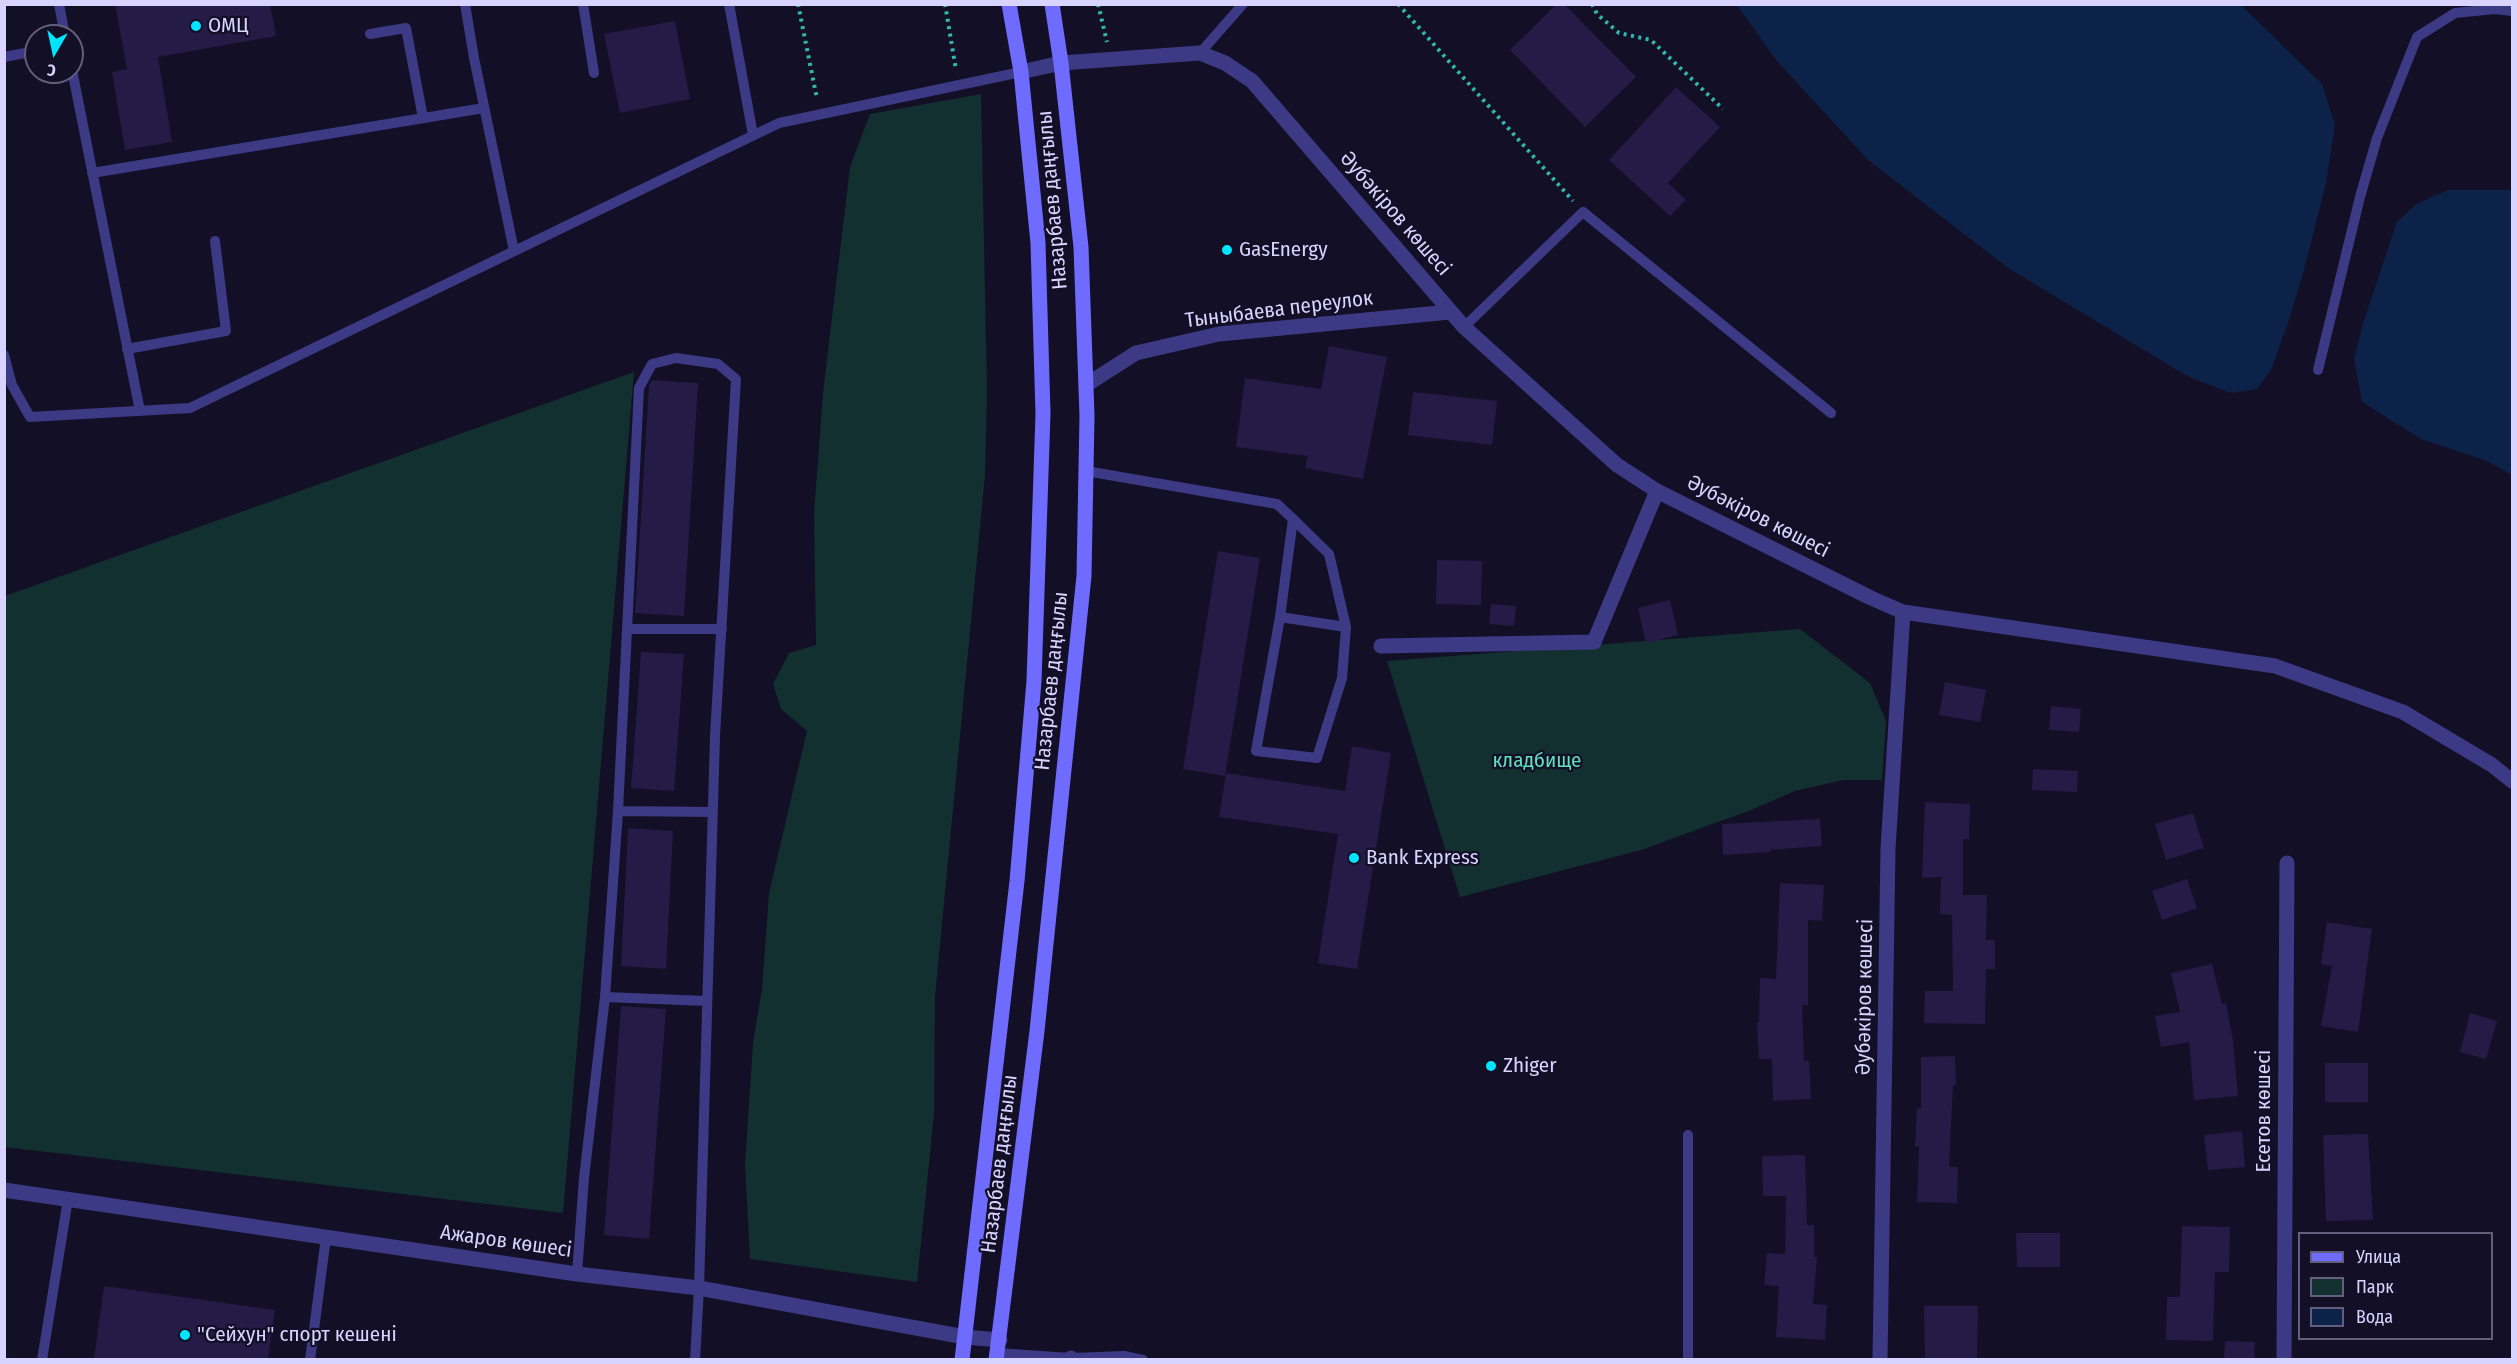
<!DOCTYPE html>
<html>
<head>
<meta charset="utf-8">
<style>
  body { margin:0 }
  #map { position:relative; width:2517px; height:1364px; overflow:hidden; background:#130f26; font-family:"Fira Sans Condensed",sans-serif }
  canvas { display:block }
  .frame { position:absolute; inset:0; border:6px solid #d9d4ff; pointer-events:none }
  .legend { position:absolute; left:2298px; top:1232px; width:195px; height:108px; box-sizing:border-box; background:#130f26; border:2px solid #625e7d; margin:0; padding:8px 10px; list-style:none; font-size:18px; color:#d9d4ff }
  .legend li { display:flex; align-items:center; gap:12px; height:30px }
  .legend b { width:30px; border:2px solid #625e7d }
  .north { position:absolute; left:24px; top:24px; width:60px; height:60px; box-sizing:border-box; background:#130f26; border:2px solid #625e7d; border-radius:50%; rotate:189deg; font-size:16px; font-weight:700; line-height:24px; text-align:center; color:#d9d4ff }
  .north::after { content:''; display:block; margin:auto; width:21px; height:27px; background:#00e5ff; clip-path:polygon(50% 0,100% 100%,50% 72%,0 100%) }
</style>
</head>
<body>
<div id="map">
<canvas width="2517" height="1364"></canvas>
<div class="frame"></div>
<ul class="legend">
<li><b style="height:8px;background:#6f6bff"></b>Улица</li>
<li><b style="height:16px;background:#12302f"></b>Парк</li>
<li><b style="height:16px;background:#0c2248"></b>Вода</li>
</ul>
<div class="north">С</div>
</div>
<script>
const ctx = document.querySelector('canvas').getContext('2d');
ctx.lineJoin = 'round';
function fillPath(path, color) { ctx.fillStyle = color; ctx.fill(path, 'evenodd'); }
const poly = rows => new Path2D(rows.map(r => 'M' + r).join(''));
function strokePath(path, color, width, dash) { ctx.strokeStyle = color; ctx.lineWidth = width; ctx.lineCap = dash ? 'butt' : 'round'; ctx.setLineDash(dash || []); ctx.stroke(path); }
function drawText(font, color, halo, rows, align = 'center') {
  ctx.font = font + ' "Fira Sans Condensed",sans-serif'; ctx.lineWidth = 4.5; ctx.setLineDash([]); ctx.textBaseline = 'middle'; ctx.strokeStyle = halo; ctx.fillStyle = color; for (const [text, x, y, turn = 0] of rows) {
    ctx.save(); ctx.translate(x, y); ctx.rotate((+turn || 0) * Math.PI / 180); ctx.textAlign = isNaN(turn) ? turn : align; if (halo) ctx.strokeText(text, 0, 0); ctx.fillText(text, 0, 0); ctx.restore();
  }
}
const green = poly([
  [981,94,987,391,985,475,935,997,934,1114,917,1282,750,1259,745,1164,753,1043,762,989,769,893,807,731,781,709,773,684,789,653,816,645,814,513,823,393,850,167,870,114],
  [634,372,563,1213,5,1147,5,596],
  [1800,629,1870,683,1886,721,1882,780,1843,780,1795,791,1751,810,1641,850,1460,897,1387,661]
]);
const water = poly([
  [1737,5,2241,5,2322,84,2335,125,2326,183,2304,270,2288,323,2271,370,2257,389,2230,393,2187,376,2008,268,1868,160,1776,60],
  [2448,190,2512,190,2512,475,2487,461,2421,439,2362,402,2354,359,2363,323,2397,222,2416,204]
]);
const building = poly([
  [115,4,270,4,276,36,158,57,172,142,125,150,112,72,127,69],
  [1557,4,1564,4,1636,77,1585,127,1510,50],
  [675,21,690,99,620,113,604,34],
  [1676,87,1720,127,1668,183,1686,200,1670,216,1609,160],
  [1329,346,1387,357,1363,479,1305,468,1308,456,1236,447,1245,378,1321,389],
  [652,380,698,383,684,616,635,613,649,386],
  [1413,392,1497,401,1492,445,1408,435],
  [1218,551,1260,558,1225,776,1183,769],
  [1437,560,1482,561,1481,605,1436,604],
  [1670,600,1678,635,1646,643,1638,608],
  [1491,604,1516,606,1514,626,1489,624],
  [641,652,684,654,674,791,631,788],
  [1945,682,1986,690,1980,722,1939,715],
  [2051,706,2081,709,2079,732,2049,730],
  [1352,746,1391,753,1357,969,1318,963,1338,834,1219,817,1226,773,1345,791],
  [2033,769,2078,771,2077,792,2032,790],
  [1925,802,1970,804,1969,839,1963,839,1963,895,1987,895,1986,940,1995,940,1995,969,1986,969,1985,1024,1924,1023,1925,991,1953,991,1952,915,1940,914,1941,877,1922,878],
  [2193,813,2204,848,2166,860,2155,824],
  [1820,819,1822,846,1770,850,1770,852,1723,855,1722,824],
  [628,828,673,831,666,969,621,966],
  [2187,879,2197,908,2162,920,2152,891],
  [1780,883,1824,885,1822,921,1808,920,1808,1005,1802,1005,1804,1061,1809,1061,1811,1099,1773,1101,1772,1059,1759,1059,1757,1022,1759,1022,1760,978,1776,979],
  [2327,922,2372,929,2358,1032,2321,1026,2332,966,2321,964],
  [2212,964,2222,1004,2226,1003,2233,1040,2238,1096,2194,1100,2189,1042,2161,1047,2155,1016,2180,1012,2171,973],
  [621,1006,666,1009,649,1239,604,1235],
  [2470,1013,2497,1021,2486,1059,2460,1052],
  [1955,1056,1956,1085,1953,1085,1949,1167,1958,1167,1957,1203,1917,1202,1919,1147,1915,1146,1917,1108,1921,1108,1921,1057],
  [2325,1063,2368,1063,2368,1102,2325,1102],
  [2242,1131,2245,1167,2208,1170,2204,1135],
  [2368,1134,2373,1220,2326,1221,2323,1135],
  [1805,1155,1807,1225,1814,1225,1814,1257,1817,1257,1813,1304,1827,1305,1825,1340,1776,1337,1779,1286,1764,1285,1767,1253,1785,1254,1786,1196,1763,1196,1762,1156],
  [2182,1226,2230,1227,2229,1272,2215,1272,2213,1341,2166,1340,2167,1297,2180,1297],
  [2016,1233,2060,1233,2060,1267,2017,1267],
  [104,1286,275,1310,268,1359,94,1359],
  [1924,1306,1978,1306,1977,1359,1925,1359],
  [2225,1341,2255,1342,2254,1359,2224,1359]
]);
const path = poly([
  [798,4,817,99],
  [945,4,956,70],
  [1098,4,1107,42],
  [1398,4,1573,201],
  [1592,4,1597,14,1619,33,1651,40,1723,109]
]);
const service = poly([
  [59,4,65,36],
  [465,4,474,58,514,251],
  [583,4,594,73],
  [729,4,753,135],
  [370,34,406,28,423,118],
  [1200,53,1243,4],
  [4,57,36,51],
  [72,70,140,411],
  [92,173,484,108],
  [1464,327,1583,212,1831,413],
  [127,349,226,331,215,241],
  [4,355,12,385,30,417,190,408,779,123,1021,72],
  [2318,370,2360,197,2377,138,2417,37,2455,13,2495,9,2512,11],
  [1086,471,1277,504,1293,519,1329,554,1346,627,1342,678,1317,758,1256,751,1280,617,1293,519],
  [1280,617,1346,627],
  [628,629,722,629],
  [618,811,713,812],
  [605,997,707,1001],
  [1688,1135,1688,1360],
  [577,1274,584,1178,605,997,618,811,639,388,652,364,676,358,718,364,736,379,715,736,699,1288,695,1360],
  [997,1353,1071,1358,1124,1356,1143,1360],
  [42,1360,68,1199],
  [310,1360,326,1237]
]);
const minor = poly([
  [1021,72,1061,63,1200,53,1225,63,1252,81,1464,327,1617,465,1657,491,1871,598,1903,612,2275,666,2403,712,2492,765,2512,781],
  [1086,385,1136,353,1219,334,1450,312],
  [1381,646,1594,642,1657,491],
  [4,1190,577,1274,699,1288,965,1337,1000,1340],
  [1071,1360,1071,1358],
  [1880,1360,1888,848,1903,612],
  [2284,1360,2287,863]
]);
const secondary = poly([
  [962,1360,1017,881,1034,681,1043,414,1038,243,1021,72,1009,4],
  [996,1360,1037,1031,1084,576,1087,416,1081,247,1061,63,1052,4]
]);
const markers = [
  [196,26,6,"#00e5ff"],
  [1227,250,6,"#00e5ff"],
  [1354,858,6,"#00e5ff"],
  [1491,1066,6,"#00e5ff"],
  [185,1335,6,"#00e5ff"]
];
const poiNames = [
  ["ОМЦ",208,26],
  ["GasEnergy",1239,250],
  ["Bank Express",1366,858],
  ["Zhiger",1503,1066],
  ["\"Сейхун\" спорт кешені",197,1335]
];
const streetNames = [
  ["Назарбаев даңғылы",1053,200,-95],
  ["Әубәкіров көшесі",1395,214,49],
  ["Тыныбаева переулок",1279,310,-7],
  ["Әубәкіров көшесі",1758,517,27],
  ["Назарбаев даңғылы",1052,681,-84],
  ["Әубәкіров көшесі",1865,997,-89],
  ["Есетов көшесі",2264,1111,-90],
  ["Назарбаев даңғылы",1000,1164,-83],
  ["Ажаров көшесі",506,1242,8]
];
const parkNames = [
  ["кладбище",1537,761]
];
fillPath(green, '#12302f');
fillPath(water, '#0c2248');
fillPath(building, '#241b47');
strokePath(path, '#2fb8b0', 4, [3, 4.5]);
strokePath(service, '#3d3a85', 10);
strokePath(minor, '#3d3a85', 15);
strokePath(secondary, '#6f6bff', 15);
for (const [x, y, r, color] of markers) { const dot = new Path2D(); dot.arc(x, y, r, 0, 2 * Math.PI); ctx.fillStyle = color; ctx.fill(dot); strokePath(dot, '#130f26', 2); }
drawText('21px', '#d9d4ff', '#130f26', poiNames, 'left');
drawText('21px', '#d9d4ff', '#130f26', streetNames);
drawText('21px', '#5fe0c0', '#130f26', parkNames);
</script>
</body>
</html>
